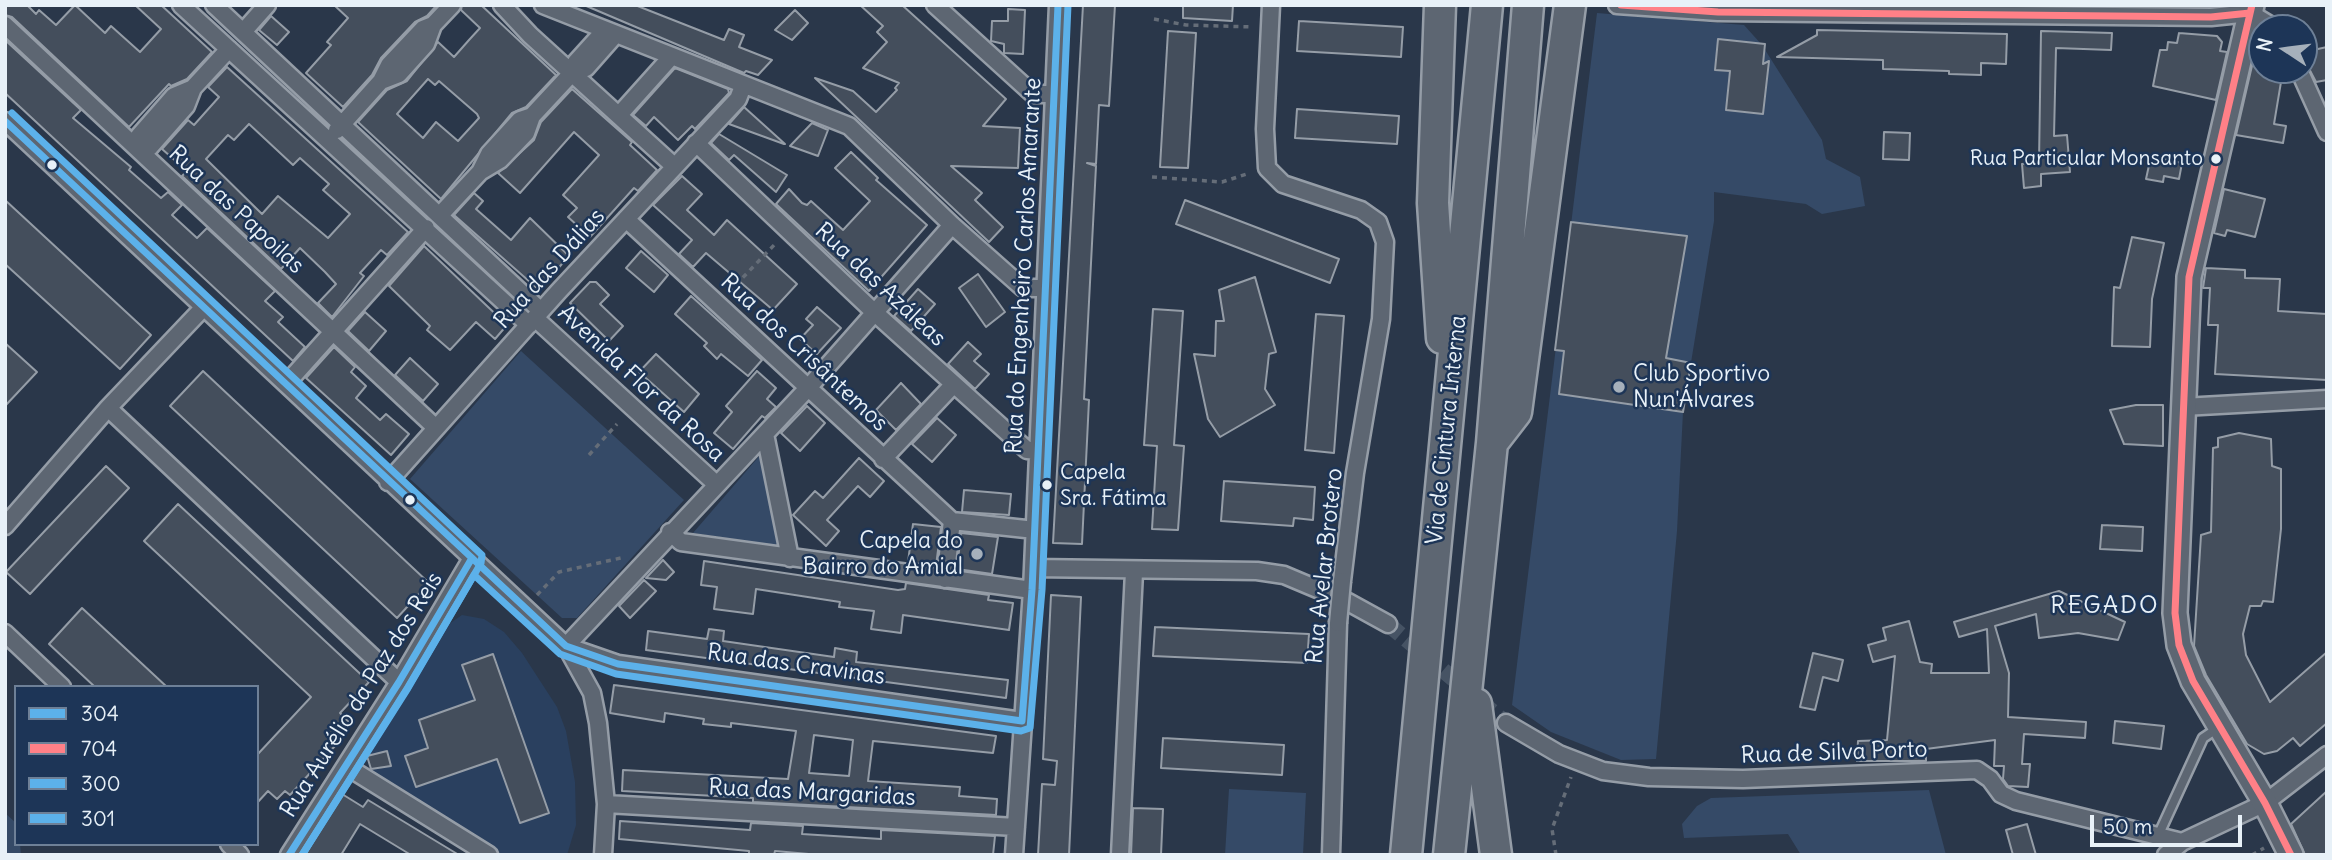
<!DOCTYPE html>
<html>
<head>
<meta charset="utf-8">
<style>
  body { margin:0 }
  #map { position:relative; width:2332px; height:860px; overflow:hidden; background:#2a374a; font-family:Delius,sans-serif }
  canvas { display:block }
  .frame { position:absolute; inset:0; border:7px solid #e8f1f8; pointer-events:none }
  .legend { position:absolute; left:14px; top:685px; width:245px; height:161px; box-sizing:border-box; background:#1d3557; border:2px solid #6e8097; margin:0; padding:9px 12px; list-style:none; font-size:21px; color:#e8f1f8 }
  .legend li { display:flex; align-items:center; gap:14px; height:35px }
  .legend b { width:35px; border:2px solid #6e8097 }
  .north { position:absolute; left:2248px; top:14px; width:70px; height:70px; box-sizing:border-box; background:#1d3557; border:2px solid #6e8097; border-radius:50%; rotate:283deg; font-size:19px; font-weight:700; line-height:28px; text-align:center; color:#e8f1f8 }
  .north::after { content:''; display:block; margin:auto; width:24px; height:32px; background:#a6b0bb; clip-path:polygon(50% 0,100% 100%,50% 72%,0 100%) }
  .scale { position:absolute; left:2090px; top:815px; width:152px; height:32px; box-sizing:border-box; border:4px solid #e8f1f8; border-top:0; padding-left:9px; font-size:21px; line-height:24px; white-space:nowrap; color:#e8f1f8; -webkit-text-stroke:5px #1d3557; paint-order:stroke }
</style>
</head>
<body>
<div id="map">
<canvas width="2332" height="860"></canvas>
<div class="frame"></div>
<ul class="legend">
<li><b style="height:9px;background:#5cb1ea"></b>304</li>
<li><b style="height:9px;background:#ff8087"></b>704</li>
<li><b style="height:9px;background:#5cb1ea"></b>300</li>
<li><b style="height:9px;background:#5cb1ea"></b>301</li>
</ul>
<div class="north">N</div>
<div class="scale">50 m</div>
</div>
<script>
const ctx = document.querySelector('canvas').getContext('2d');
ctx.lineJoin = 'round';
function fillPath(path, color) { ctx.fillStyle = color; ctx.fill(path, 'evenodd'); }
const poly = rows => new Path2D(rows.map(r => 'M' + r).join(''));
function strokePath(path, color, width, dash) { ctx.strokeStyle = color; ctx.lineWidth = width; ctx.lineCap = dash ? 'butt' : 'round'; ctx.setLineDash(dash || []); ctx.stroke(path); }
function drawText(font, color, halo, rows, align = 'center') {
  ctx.font = font + ' Delius,sans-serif'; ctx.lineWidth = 5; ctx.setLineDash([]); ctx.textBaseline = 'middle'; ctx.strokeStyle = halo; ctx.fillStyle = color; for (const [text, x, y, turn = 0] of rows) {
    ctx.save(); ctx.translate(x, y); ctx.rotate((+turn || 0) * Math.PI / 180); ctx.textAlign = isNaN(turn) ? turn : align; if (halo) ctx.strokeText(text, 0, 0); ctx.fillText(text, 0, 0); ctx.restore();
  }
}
const built = poly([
  [462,615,484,619,504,632,522,653,557,707,566,731,575,782,576,825,567,855,503,855,389,787,377,783,371,771,368,754,449,624]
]);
const green = poly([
  [1597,13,1744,25,1762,45,1822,140,1826,159,1860,177,1865,206,1822,214,1806,204,1714,192,1714,221,1683,412,1677,531,1656,759,1621,760,1551,732,1512,705],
  [521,351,684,500,577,618,562,618,410,479],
  [762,453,778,546,693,533],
  [1229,789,1306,793,1303,855,1225,855],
  [1929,790,1946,855,1801,855,1788,834,1684,838,1682,824,1697,806,1711,798],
  [5,813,16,823,16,844,20,844,21,855,5,855]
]);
const building = poly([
  [5,5,27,5,36,14,39,10,56,25,75,5,105,33,111,26,140,52,161,29,135,5,161,5,212,52,187,79,171,86,169,84,129,127,12,17,5,15,5,5],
  [334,5,437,5,427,16,415,22,381,58,372,75,343,107,306,73,331,45,327,42,348,18,334,5],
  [462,5,481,5,556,75,526,107,512,113,441,199,358,122,387,90,407,81,438,42,454,57,469,40,480,28,461,10,462,5],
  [428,79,435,85,439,81,477,114,479,118,458,141,436,122,423,138,397,114,428,79],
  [584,5,635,5,724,40,729,29,744,35,739,47,772,60,758,75,746,71,744,73,584,5],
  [860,5,902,5,1006,99,983,126,1020,128,1018,168,951,166,982,193,975,200,1003,227,989,242,815,78,853,91,876,112,897,90,895,88,899,83,863,68,887,42,877,32,883,26,860,5],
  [1083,5,1115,5,1109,106,1099,105,1096,164,1087,163,1096,166,1084,399,1089,400,1082,544,1053,543,1083,5],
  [1183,5,1233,5,1232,21,1183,18,1183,5],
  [1008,9,1025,10,1023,54,1004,53,1004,44,991,41,992,21,1008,21,1008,9],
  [795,10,808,23,792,40,775,30,795,10],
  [271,16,289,32,277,45,259,30,271,16],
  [1299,21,1403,27,1401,57,1297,51,1299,21],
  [1817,30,2007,34,2006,64,1981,63,1981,75,1949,74,1949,71,1883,69,1883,60,1777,57,1817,35,1817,30],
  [1168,31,1196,33,1188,168,1160,167,1168,31],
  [2041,31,2112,33,2111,50,2056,48,2054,136,2067,135,2070,172,2041,174,2041,186,2024,188,2022,164,2039,162,2041,31],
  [2179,33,2217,36,2222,42,2220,51,2227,52,2216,100,2153,86,2160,50,2167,50,2168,42,2177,43,2179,33],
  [1718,39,1765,44,1763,64,1769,61,1763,114,1726,110,1730,71,1715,70,1718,39],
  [5,40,81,110,73,118,131,167,129,170,161,198,168,192,182,205,172,215,197,238,207,228,275,291,265,301,283,317,278,322,305,347,293,361,5,93,5,40],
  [2327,47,2327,80,2316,82,2305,61,2304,52,2327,47],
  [2254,57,2262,59,2262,70,2283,70,2274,124,2286,126,2283,143,2236,135,2254,57],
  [227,67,408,232,387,255,381,250,360,273,364,276,332,317,318,303,336,284,325,272,300,248,281,269,182,176,187,171,162,149,188,120,194,125,219,97,208,87,227,67],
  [249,124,293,165,300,158,329,184,323,190,350,214,328,238,278,196,262,214,206,159,228,135,234,140,249,124],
  [675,68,728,89,729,93,695,129,692,126,678,140,654,117,646,126,633,115,675,68],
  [572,89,632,142,630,145,657,170,638,191,634,188,590,237,568,217,577,208,563,195,599,155,574,132,520,193,498,173,534,140,541,122,572,89],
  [744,107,785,144,784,144,729,124,744,107],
  [1297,109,1399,116,1397,144,1295,138,1297,109],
  [812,123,828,130,818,156,790,146,812,123],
  [1884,132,1910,133,1909,160,1883,159,1884,132],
  [719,134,787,175,776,192,734,155,729,160,711,143,719,134],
  [851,152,878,178,876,180,927,225,869,291,776,204,789,189,802,203,807,205,811,201,843,230,870,201,835,168,851,152],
  [2151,156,2182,163,2179,179,2164,176,2163,182,2146,179,2151,156],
  [682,176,702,194,687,210,714,235,727,220,797,284,773,310,706,253,693,267,679,254,692,240,653,205,682,176],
  [2224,189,2265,199,2255,237,2227,230,2225,236,2214,233,2224,189],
  [474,193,483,201,476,209,511,240,530,218,569,256,539,290,454,215,474,193],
  [5,200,151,335,120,369,5,264,5,200],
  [1185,200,1339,259,1330,283,1176,224,1185,200],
  [1571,222,1687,236,1666,358,1691,363,1683,412,1559,394,1564,351,1555,350,1571,222],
  [2132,237,2164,243,2152,299,2150,347,2112,346,2114,287,2120,288,2132,237],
  [424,246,507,325,495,339,476,322,450,350,427,330,430,326,389,286,424,246],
  [641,251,668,275,654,292,626,268,641,251],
  [2206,268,2245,270,2245,278,2280,279,2278,311,2327,314,2327,380,2215,374,2218,325,2208,325,2210,288,2203,288,2206,268],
  [978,274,1005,312,986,327,959,288,978,274],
  [1255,277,1276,352,1269,354,1265,389,1275,405,1220,437,1208,419,1194,354,1215,356,1216,321,1224,321,1219,290,1255,277],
  [590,282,596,282,609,295,600,304,623,326,609,341,570,303,590,282],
  [918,289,935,304,911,331,894,316,918,289],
  [691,296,762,360,748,376,721,354,717,359,704,346,707,343,675,314,691,296],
  [817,307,841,328,817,354,800,339,813,325,806,319,817,307],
  [1153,309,1183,311,1174,445,1184,446,1178,530,1152,529,1157,446,1144,445,1153,309],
  [365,312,386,331,369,351,348,331,365,312],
  [1316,314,1344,316,1334,453,1305,450,1316,314],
  [968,342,981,354,974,361,989,374,975,389,948,364,968,342],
  [5,343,37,372,5,406,5,343],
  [334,347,355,367,351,372,366,386,356,398,380,420,386,414,409,434,391,455,306,378,334,347],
  [656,354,699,394,684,412,639,372,656,354],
  [410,358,438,384,423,401,395,375,410,358],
  [203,371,429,583,397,618,170,406,203,371],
  [757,371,776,388,767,399,776,407,765,418,762,416,733,449,714,433,732,412,726,406,757,371],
  [901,383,921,404,896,430,876,410,901,383],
  [2136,405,2163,405,2163,446,2124,444,2110,410,2136,405],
  [807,406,825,423,800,451,781,433,807,406],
  [937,418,956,435,932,462,912,444,937,418],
  [2239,433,2271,439,2272,466,2281,469,2281,529,2273,602,2263,601,2261,606,2250,606,2243,634,2246,655,2270,702,2327,652,2327,723,2300,746,2293,738,2277,751,2264,754,2247,744,2206,675,2194,646,2201,535,2211,532,2213,448,2218,447,2218,438,2239,433],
  [859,458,884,481,870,497,858,486,827,520,839,531,826,546,793,515,815,491,823,498,859,458],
  [106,466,129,488,30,594,6,572,106,466],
  [1224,481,1315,487,1313,520,1294,518,1293,526,1221,521,1224,481],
  [964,490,1011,494,1009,515,962,512,964,490],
  [178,504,369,682,340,713,349,722,341,730,346,734,290,795,285,791,277,799,268,791,257,803,257,755,311,697,144,541,178,504],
  [913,524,941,527,936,566,908,562,913,524],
  [2102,525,2143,527,2142,551,2100,549,2102,525],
  [961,533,998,537,992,574,957,569,961,533],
  [663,560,674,572,666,580,646,578,663,560],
  [704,561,898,590,905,589,906,583,989,595,988,600,1013,603,1009,630,903,615,901,633,871,629,874,611,839,607,840,602,756,589,753,614,714,609,717,587,701,585,704,561],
  [644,580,656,591,630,618,619,606,644,580],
  [2059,591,2125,622,2118,640,2078,633,2039,638,2036,614,1995,626,2009,673,2008,717,2086,722,2085,738,2024,734,2022,764,2030,764,2028,787,2008,786,2003,779,2004,766,1994,766,1995,740,1926,749,1926,761,1857,761,1858,741,1887,740,1895,656,1873,662,1868,645,1886,640,1883,628,1909,621,1920,662,1932,664,1931,673,1989,673,1987,629,1959,637,1954,622,2059,591],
  [1051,595,1081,597,1069,855,1038,855,1042,784,1055,785,1057,761,1043,759,1051,595],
  [82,608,167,687,95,687,49,644,82,608],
  [1155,627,1309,634,1307,663,1153,656,1155,627],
  [709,629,724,631,723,641,834,657,835,648,857,652,856,662,1008,680,1006,698,646,650,648,631,707,639,709,629],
  [1813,653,1843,660,1838,681,1823,677,1815,710,1800,707,1813,653],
  [493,654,549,813,520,823,497,759,416,787,405,756,428,748,419,720,475,700,462,665,493,654],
  [614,685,996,736,993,753,873,741,868,781,960,787,959,796,997,799,996,815,753,802,753,798,622,791,623,770,788,779,796,731,731,723,731,727,703,724,704,719,665,713,664,722,610,713,614,685],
  [814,735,853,740,849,776,809,773,814,735],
  [2115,721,2164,726,2161,749,2113,743,2115,721],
  [1163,738,1284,745,1282,775,1161,768,1163,738],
  [387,751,391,766,371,769,367,756,387,751],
  [2327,791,2327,855,2305,855,2291,824,2327,791],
  [342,794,363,807,368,800,459,855,411,855,360,824,341,855,305,855,342,794],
  [1133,808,1163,809,1161,855,1131,855,1133,808],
  [620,821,750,830,751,823,803,826,802,834,881,839,881,830,995,836,993,855,820,855,775,851,774,855,749,855,749,851,619,839,620,821],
  [2027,824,2036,855,2013,855,2006,830,2027,824]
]);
const streetTunnel = poly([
  [1388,624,1506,723]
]);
const path = poly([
  [1154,19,1186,25,1253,27],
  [1152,177,1222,182,1250,173],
  [729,292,777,242],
  [589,455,617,424],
  [537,595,559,572,625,557],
  [1556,855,1552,829,1571,777],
  [2252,855,2264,848]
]);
const lane = poly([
  [2158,836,2203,738,2218,728]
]);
const street = poly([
  [181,5,529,325],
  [214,5,541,311],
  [502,5,530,35,674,166],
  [543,5,849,126,952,225,1023,288,1045,288],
  [935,5,1033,94,1054,94],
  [1271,5,1265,129,1267,168,1283,184,1361,210,1378,222,1385,242,1381,319,1355,473,1342,581],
  [1617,5,1718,12,2211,17,2250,13,2275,28],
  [5,25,436,428],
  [243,32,267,5],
  [2299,70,2327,132],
  [572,73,586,68,616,34],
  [381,81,399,74,426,44,433,25],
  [193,88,186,106,149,148,137,148,139,136,174,96,193,88,229,49],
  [619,115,671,57],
  [5,121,566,646,592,693,598,723,606,804,603,855],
  [337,130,381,81,389,65,423,29,433,25,452,5],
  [696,143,874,312,1027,450,1038,451],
  [480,172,500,160,526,133,532,116],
  [440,215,480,172,489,154,520,120,532,116,572,73,576,62,605,30],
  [626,219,952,521],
  [535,318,716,484],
  [286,384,426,228],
  [2183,407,2327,399],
  [108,408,399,682],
  [765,434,790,558],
  [883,459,954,384],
  [388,482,558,292,738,99,743,86],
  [5,526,108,408,205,306],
  [670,532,681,542,1032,590],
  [1033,568,1257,571,1284,575,1348,602,1388,624],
  [945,579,952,521,1035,530],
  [5,633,62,687],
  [566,646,808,388,952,225],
  [566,646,618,664,1022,721],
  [1506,723,1559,754,1603,771,1649,777,1743,779,1977,770,1990,779,2001,794,2016,801,2182,842],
  [346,766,489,855],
  [606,804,1016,827],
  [229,844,240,855],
  [289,855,399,682,472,558],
  [1014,855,1032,590,1058,5],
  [1120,855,1134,572],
  [1331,855,1338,623],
  [2166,855,2182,842,2265,803,2327,755]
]);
const secondary = poly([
  [2252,5,2189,277,2175,613,2179,645,2193,681,2265,803,2291,855]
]);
const highway = poly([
  [1440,5,1433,203,1442,338],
  [1492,443,1516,412,1570,5],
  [1476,704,1496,855],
  [1406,855,1487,5],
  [1449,855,1492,443,1528,5]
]);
const streetBridge = poly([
  [1338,623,1342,581]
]);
const bus1 = poly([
  [5,121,566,646,618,664,1022,721,1032,590,1058,5],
  [289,855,399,682,472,558]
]);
const bus2 = poly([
  [1621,5,1718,12,2211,17,2250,13],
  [2252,5,2189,277,2175,613,2179,645,2193,681,2265,803,2291,855]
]);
const bus3 = poly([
  [302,855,408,688,474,575,560,654,616,674,1021,731,1030,728,1042,590,1068,5]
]);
const bus4 = poly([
  [12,113,482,555,481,563,408,687,302,855]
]);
const markers = [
  [2216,159,6,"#e8f1f8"],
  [52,165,6,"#e8f1f8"],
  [1619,387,7,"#a6b0bb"],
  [1047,485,6,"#e8f1f8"],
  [410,500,6,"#e8f1f8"],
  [977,554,7,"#a6b0bb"]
];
const busNames = [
  ["Rua Particular Monsanto",2203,159],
  ["Capela",1060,473,"left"],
  ["Sra. Fátima",1060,499,"left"]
];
const streetNames = [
  ["Rua das Papoilas",236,210,43],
  ["Rua do Engenheiro Carlos Amarante",1024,266,-87],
  ["Rua das Dálias",550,269,-48],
  ["Rua das Azáleas",880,285,43],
  ["Rua dos Crisântemos",804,353,43],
  ["Avenida Flor da Rosa",641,384,43],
  ["Via de Cintura Interna",1447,430,-84],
  ["Rua Avelar Brotero",1325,566,-84],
  ["Rua das Cravinas",796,665,8],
  ["Rua Aurélio da Paz dos Reis",362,695,-58],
  ["Rua de Silva Porto",1834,753,-2],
  ["Rua das Margaridas",812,793,3]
];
const poiNames = [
  ["Club Sportivo",1633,374],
  ["Nun'Álvares",1633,400],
  ["Capela do",963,541,"right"],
  ["Bairro do Amial",963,567,"right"]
];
const neighbourhoodNames = [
  ["REGADO",2105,606]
];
fillPath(built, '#2a405f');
fillPath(green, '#354a67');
fillPath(building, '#444e5c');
strokePath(building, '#959da7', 2);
strokePath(streetTunnel, '#465364', 16, [16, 8]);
strokePath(lane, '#959da7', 13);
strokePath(street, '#959da7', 21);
strokePath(secondary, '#959da7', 28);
strokePath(highway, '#959da7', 35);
strokePath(path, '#656d78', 3.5, [5, 5]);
strokePath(lane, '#5d6672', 8);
strokePath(street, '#5d6672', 16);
strokePath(secondary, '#5d6672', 23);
strokePath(highway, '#5d6672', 30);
strokePath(streetBridge, '#959da7', 21, []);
strokePath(streetBridge, '#5d6672', 16);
strokePath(bus1, '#5cb1ea', 7);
strokePath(bus2, '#ff8087', 7);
strokePath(bus3, '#5cb1ea', 7);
strokePath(bus4, '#5cb1ea', 7);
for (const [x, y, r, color] of markers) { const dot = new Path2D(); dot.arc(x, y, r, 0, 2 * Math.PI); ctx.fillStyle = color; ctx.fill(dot); strokePath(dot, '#1d3557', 2.5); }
drawText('21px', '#e8f1f8', '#1d3557', busNames, 'right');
drawText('23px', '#e8f1f8', '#1d3557', streetNames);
drawText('23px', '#e8f1f8', '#1d3557', poiNames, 'left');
ctx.letterSpacing = '2px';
drawText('24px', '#e8f1f8', '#1d3557', neighbourhoodNames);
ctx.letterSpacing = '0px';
</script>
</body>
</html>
